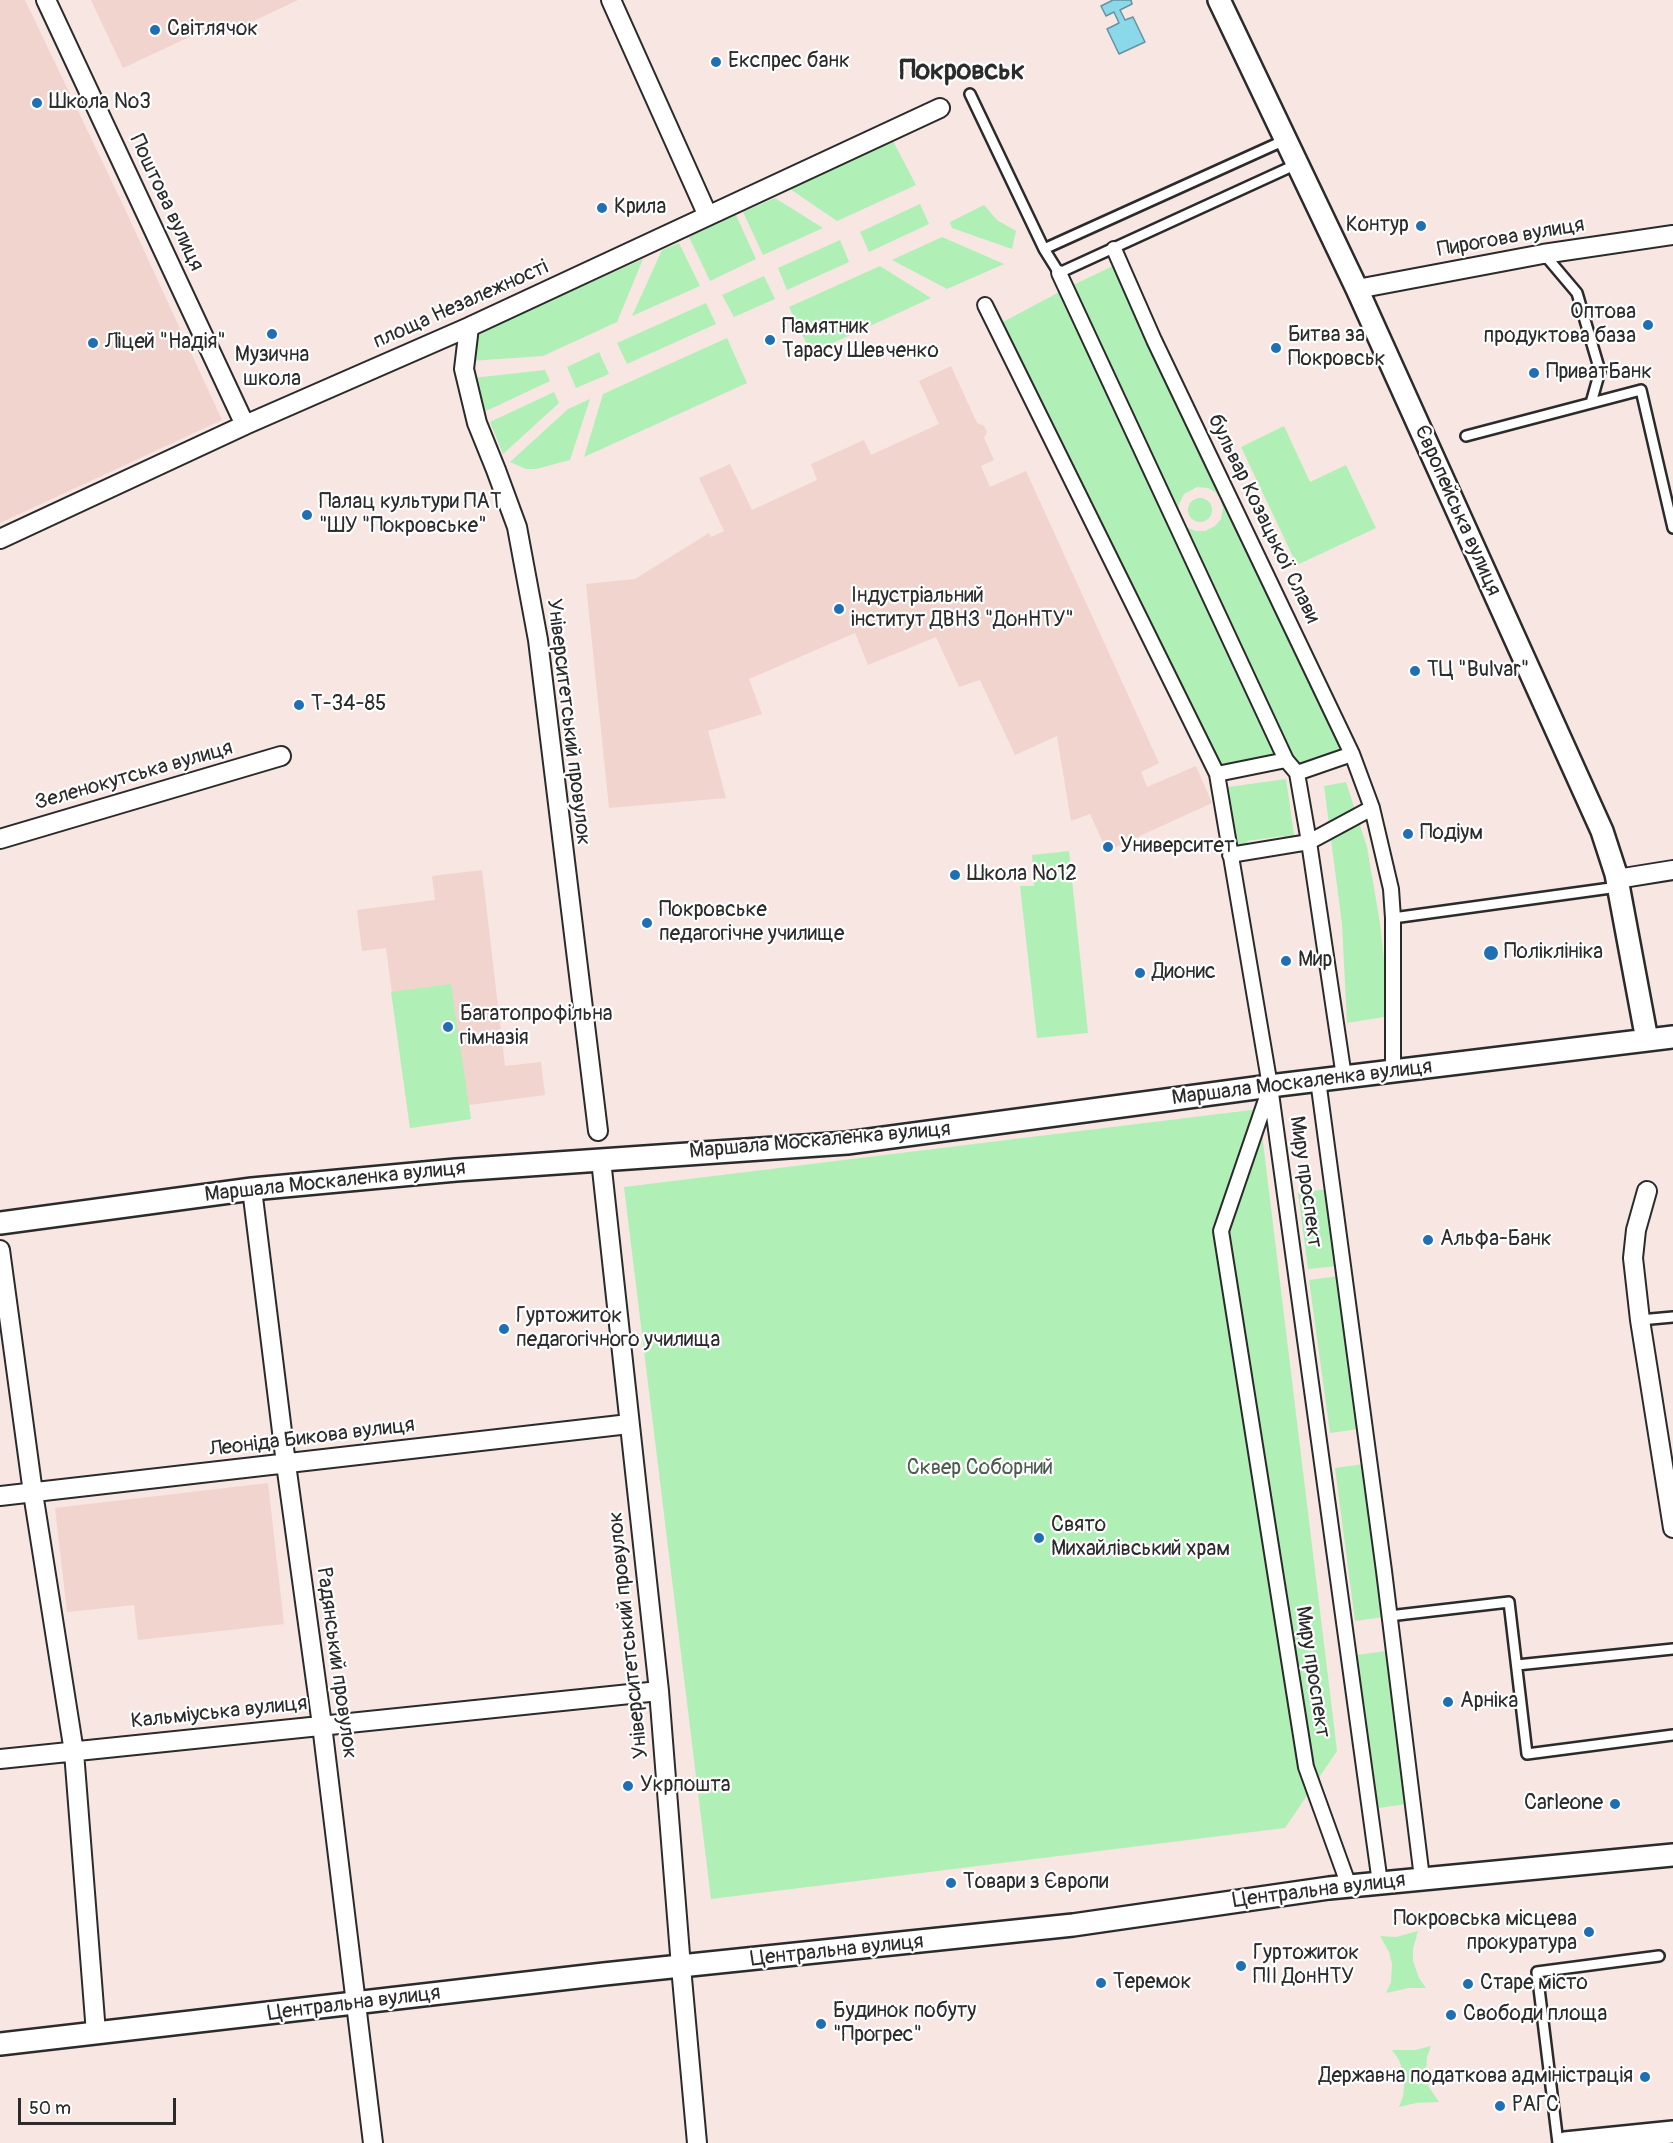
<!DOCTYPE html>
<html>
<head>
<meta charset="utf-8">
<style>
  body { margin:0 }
  #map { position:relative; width:1673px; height:2143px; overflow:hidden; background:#f7e6e2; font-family:Pangolin,sans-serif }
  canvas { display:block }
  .scale { position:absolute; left:18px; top:2098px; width:158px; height:27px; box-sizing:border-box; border:3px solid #2b2b2b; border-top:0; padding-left:8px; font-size:18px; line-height:21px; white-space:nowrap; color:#2b2b2b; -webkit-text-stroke:4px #fff; paint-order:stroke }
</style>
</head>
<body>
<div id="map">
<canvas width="1673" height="2143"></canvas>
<div class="scale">50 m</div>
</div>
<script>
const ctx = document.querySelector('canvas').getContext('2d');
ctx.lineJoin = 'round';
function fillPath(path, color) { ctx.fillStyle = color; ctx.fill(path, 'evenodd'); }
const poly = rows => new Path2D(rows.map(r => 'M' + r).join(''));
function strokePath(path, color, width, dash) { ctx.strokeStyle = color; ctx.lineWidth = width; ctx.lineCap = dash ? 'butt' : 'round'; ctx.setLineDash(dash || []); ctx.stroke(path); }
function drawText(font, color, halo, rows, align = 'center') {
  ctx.font = font + ' Pangolin,sans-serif'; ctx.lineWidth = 4.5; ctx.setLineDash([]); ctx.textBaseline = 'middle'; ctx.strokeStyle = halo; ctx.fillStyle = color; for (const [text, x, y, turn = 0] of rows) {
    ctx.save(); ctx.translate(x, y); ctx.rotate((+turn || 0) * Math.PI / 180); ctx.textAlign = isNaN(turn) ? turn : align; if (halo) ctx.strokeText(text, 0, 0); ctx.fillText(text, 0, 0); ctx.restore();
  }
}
const built = poly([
  [0,0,25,0,124,207,222,420,0,523],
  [91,0,298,0,222,36,217,24,123,68],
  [951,366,977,423,984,426,987,432,984,438,994,460,981,466,990,487,1026,471,1159,763,1141,772,1147,787,1196,766,1212,803,1107,851,1090,814,1071,821,1057,736,1015,755,980,680,959,687,936,637,868,665,855,633,749,679,762,714,708,731,726,798,609,808,586,584,635,579,709,533,711,537,724,531,699,478,730,464,752,510,817,480,811,464,864,440,871,455,939,424,919,381],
  [482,870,505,1066,541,1062,545,1095,469,1105,471,1119,410,1128,386,948,362,951,357,910,435,900,432,876],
  [268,1483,284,1624,138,1640,134,1605,67,1612,55,1508]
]);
const green = poly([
  [893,141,916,185,837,221,790,189],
  [775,198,823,228,763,255,743,212],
  [920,204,929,224,869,252,860,232],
  [984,205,997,220,1016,231,1012,249,952,228,950,222],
  [736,215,756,259,710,281,689,237],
  [942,237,1004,264,947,289,892,260],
  [840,240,849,262,787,290,778,268],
  [679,243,700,286,632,316,662,250],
  [643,259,617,322,543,356,470,361,474,345,478,336,490,328],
  [1117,264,1352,754,1297,773,1285,760,1217,774,999,324,1067,288],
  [1197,487,1208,488,1215,492,1220,498,1223,508,1221,519,1215,526,1205,531,1196,531,1188,528,1183,524,1178,513,1179,504,1184,494],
  [880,266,931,298,811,353,789,307],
  [764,276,775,299,734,317,722,295],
  [706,303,716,324,627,364,617,343],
  [727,338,747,383,584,457,603,394],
  [599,352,609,374,576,388,567,367],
  [545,370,550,381,486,411,472,378],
  [554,392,559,403,503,454,490,422],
  [590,399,570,460,536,469,526,469,510,462,568,409],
  [1284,426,1310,482,1346,465,1376,528,1297,565,1241,447],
  '1188 510a12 12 0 1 1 24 0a12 12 0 1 1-24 0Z',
  [1286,779,1295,841,1285,842,1283,836,1247,841,1248,846,1236,848,1228,787],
  [1346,782,1367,847,1380,923,1390,1016,1347,1023,1342,924,1324,786],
  [1069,851,1088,1033,1037,1038,1020,886,1034,886,1032,855],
  [451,984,471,1119,410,1128,391,992],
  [1259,1109,1337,1751,1285,1828,711,1899,624,1187],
  [1328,1189,1338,1266,1308,1269,1298,1193],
  [1339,1276,1359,1429,1330,1433,1309,1280],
  [1364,1464,1384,1617,1355,1621,1335,1468],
  [1386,1651,1407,1804,1378,1808,1357,1655],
  [1418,1931,1413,1949,1413,1961,1419,1978,1426,1988,1409,1988,1386,1993,1391,1982,1392,1964,1389,1952,1380,1936,1396,1937],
  [1431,2046,1427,2057,1426,2075,1429,2087,1439,2102,1416,2103,1399,2107,1403,2096,1405,2078,1399,2060,1392,2050,1415,2050]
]);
const water = poly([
  [1113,0,1131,0,1132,4,1120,10,1125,20,1133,17,1145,42,1119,54,1107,29,1119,23,1114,12,1106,16,1101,6,1113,0]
]);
const service = poly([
  [970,94,1044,249,1059,273,1297,164],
  [1044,249,1285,140],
  [1544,254,1577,293,1600,371,1591,403],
  [1466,436,1641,390,1673,528],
  [1393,918,1618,887],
  [1640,1320,1673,1317],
  [1389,1616,1509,1602,1527,1754,1673,1735],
  [1517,1665,1673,1649],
  [1558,2143,1537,1972,1659,1956]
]);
const pedestrian = poly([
  [1114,249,1154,340,1352,754,1297,773,1286,760],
  [1059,273,1286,760,1217,774],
  [985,305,1217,774,1270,1086,1380,1883],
  [1352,754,1372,808,1391,889,1393,918,1393,1071],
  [1297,773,1309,842,1344,1077],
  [1230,855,1309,842,1372,808],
  [1318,1080,1384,1571,1422,1878],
  [1269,1091,1221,1231,1306,1767,1349,1886]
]);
const minor = poly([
  [46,0,245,425],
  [611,0,708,216],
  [1357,289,1543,254,1673,235],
  [469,327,464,369,477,423,496,470,517,527,538,640,598,1131],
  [0,539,245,425,469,327,940,108],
  [0,839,281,756],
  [1617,879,1673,870],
  [601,1160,659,1691,681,1967,697,2143],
  [252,1189,286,1464,322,1725,373,2143],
  [1647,1191,1636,1230,1633,1258,1640,1320,1673,1528],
  [0,1250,33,1493,74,1752,96,2033],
  [0,1496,629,1424],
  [0,1759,659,1691]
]);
const tertiary = poly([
  [1219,0,1357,289,1602,831,1616,874,1647,1040],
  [0,1223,252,1189,456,1170,847,1143,1270,1086,1673,1037],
  [0,2044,604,1974,1073,1925,1329,1888,1673,1855],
  [1565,2143,1673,2132]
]);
const markers = [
  [155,30,6,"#1f6fb2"],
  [716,62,6,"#1f6fb2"],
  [37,103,6,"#1f6fb2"],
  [602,208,6,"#1f6fb2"],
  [1421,226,6,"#1f6fb2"],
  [1648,325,6,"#1f6fb2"],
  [272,334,6,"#1f6fb2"],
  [770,340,6,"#1f6fb2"],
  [93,343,6,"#1f6fb2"],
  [1276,348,6,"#1f6fb2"],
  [1534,373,6,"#1f6fb2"],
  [307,515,6,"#1f6fb2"],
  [839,609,6,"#1f6fb2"],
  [1415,671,6,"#1f6fb2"],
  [299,705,6,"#1f6fb2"],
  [1408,834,6,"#1f6fb2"],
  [1108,847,6,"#1f6fb2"],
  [955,875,6,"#1f6fb2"],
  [647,923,6,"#1f6fb2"],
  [1491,953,8,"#1f6fb2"],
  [1286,961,6,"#1f6fb2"],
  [1140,973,6,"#1f6fb2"],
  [448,1027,6,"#1f6fb2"],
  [1428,1240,6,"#1f6fb2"],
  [504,1329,6,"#1f6fb2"],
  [1039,1538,6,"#1f6fb2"],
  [1448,1702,6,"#1f6fb2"],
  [628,1786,6,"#1f6fb2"],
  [1615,1804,6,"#1f6fb2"],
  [951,1883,6,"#1f6fb2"],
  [1589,1932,6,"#1f6fb2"],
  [1241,1966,6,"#1f6fb2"],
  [1101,1983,6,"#1f6fb2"],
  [1468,1984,6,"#1f6fb2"],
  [1451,2015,6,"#1f6fb2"],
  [821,2024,6,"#1f6fb2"],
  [1645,2077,6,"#1f6fb2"],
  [1500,2106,6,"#1f6fb2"]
];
const poiNames = [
  ["Світлячок",167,30],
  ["Експрес банк",728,62],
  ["Школа №3",49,103],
  ["Крила",614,208],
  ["Контур",1409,226,"right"],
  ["Оптова",1636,313,"right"],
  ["продуктова база",1636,337,"right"],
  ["Памятник",782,328],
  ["Тарасу Шевченко",782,352],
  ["Битва за",1288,336],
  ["Покровськ",1288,360],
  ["Ліцей \"Надія\"",105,343],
  ["Музична",272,356,"center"],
  ["школа",272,380,"center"],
  ["ПриватБанк",1546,373],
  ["Палац культури ПАТ",319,503],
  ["\"ШУ \"Покровське\"",319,527],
  ["Індустріальний",851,597],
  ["інститут ДВНЗ \"ДонНТУ\"",851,621],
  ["ТЦ \"Bulvar\"",1427,671],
  ["Т-34-85",311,705],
  ["Подіум",1420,834],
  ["Университет",1120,847],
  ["Школа №12",967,875],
  ["Покровське",659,911],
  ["педагогічне училище",659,935],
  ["Поліклініка",1504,953],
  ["Мир",1298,961],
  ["Дионис",1152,973],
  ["Багатопрофільна",460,1015],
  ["гімназія",460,1039],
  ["Альфа-Банк",1440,1240],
  ["Гуртожиток",516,1317],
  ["педагогічного училища",516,1341],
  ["Свято",1051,1526],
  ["Михайлівський храм",1051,1550],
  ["Арніка",1460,1702],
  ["Укрпошта",640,1786],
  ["Carleone",1603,1804,"right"],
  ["Товари з Європи",963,1883],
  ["Покровська місцева",1577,1920,"right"],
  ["прокуратура",1577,1944,"right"],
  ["Гуртожиток",1253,1954],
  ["ПІІ ДонНТУ",1253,1978],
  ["Теремок",1113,1983],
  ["Старе місто",1480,1984],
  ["Будинок побуту",833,2012],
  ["\"Прогрес\"",833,2036],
  ["Свободи площа",1463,2015],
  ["Державна податкова адміністрація",1633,2077,"right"],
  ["РАГС",1512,2106]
];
const streetNames = [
  ["Поштова вулиця",166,203,65],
  ["Пирогова вулиця",1511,238,-10],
  ["площа Незалежності",461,305,-24],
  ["Європейська вулиця",1457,511,66],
  ["бульвар Козацької Слави",1263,519,64],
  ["Університетський провулок",568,722,83],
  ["Зеленокутська вулиця",134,776,-16],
  ["Маршала Москаленка вулиця",1302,1083,-7],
  ["Маршала Москаленка вулиця",820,1141,-5],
  ["Маршала Москаленка вулиця",335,1182,-6],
  ["Миру проспект",1305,1182,82],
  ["Леоніда Бикова вулиця",312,1438,-7],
  ["Університетський провулок",629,1635,-96],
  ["Радянський провулок",336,1663,82],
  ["Миру проспект",1312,1672,81],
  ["Кальміуська вулиця",219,1713,-6],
  ["Центральна вулиця",1319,1891,-7],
  ["Центральна вулиця",837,1951,-6],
  ["Центральна вулиця",354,2004,-7]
];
const parkNames = [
  ["Сквер Соборний",980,1469]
];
const districtNames = [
  ["Покровськ",962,72]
];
fillPath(built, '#f1d4ce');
fillPath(green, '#b0f0b7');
fillPath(water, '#8bd8eb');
strokePath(water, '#65939e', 1.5);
strokePath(service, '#2b2b2b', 14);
strokePath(pedestrian, '#2b2b2b', 18);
strokePath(minor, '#2b2b2b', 22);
strokePath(tertiary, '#2b2b2b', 26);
strokePath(service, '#fff', 9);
strokePath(pedestrian, '#fff', 14);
strokePath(minor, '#fff', 18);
strokePath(tertiary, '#fff', 21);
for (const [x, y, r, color] of markers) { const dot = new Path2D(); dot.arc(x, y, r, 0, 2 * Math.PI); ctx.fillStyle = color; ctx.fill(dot); strokePath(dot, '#fff', 2); }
drawText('21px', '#2b2b2b', '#fff', poiNames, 'left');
drawText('21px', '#2b2b2b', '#fff', streetNames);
drawText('21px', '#4c5c4e', '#fff', parkNames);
drawText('bold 27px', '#2b2b2b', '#fff', districtNames);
</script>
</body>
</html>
